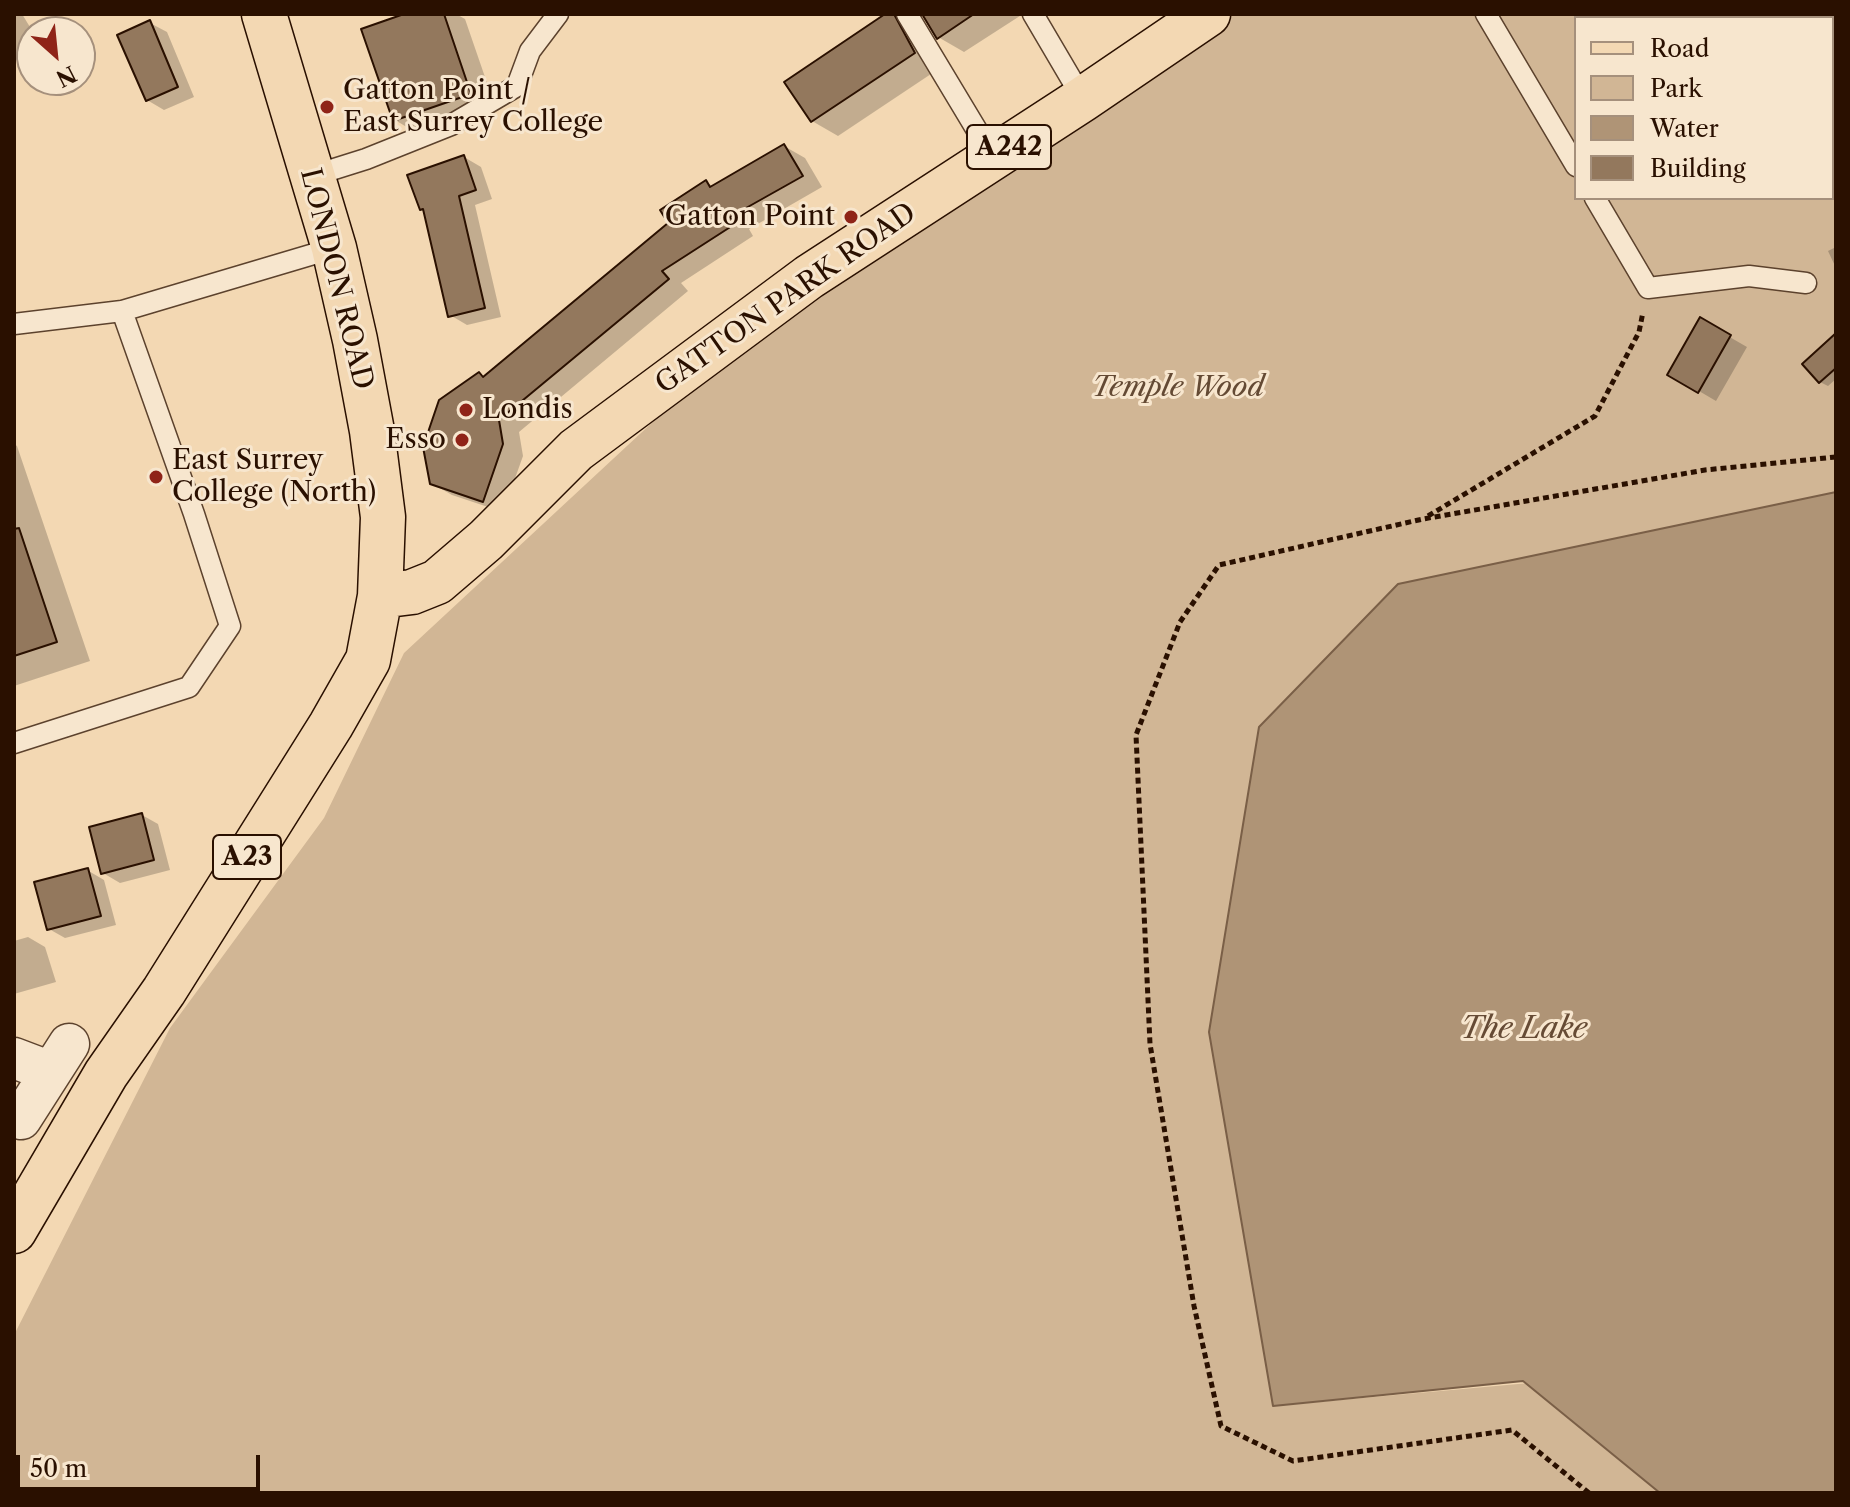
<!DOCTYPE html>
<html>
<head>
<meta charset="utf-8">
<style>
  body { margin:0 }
  #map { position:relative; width:1850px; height:1507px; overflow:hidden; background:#f3d8b3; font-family:"Libre Caslon Text",serif }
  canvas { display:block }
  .frame { position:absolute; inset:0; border:16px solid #2a1000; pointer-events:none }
  .legend { position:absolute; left:1574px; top:16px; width:260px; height:184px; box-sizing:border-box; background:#f7e6ce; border:2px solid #a5907c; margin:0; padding:10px 14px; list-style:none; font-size:24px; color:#2a1000 }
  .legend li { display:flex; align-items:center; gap:16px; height:40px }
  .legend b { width:40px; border:2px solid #a5907c }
  .north { position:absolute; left:16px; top:16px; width:80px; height:80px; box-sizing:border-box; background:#f7e6ce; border:2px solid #a5907c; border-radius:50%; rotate:153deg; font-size:22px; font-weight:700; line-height:32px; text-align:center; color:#2a1000 }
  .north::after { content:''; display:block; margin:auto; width:28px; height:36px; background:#8f2418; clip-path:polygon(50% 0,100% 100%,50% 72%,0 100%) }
  .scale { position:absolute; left:16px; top:1455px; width:244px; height:36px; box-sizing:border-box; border:4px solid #2a1000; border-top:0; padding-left:10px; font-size:24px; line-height:28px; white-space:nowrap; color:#2a1000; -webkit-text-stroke:6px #f7e6ce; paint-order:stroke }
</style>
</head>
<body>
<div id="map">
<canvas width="1850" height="1507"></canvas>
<div class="frame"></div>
<ul class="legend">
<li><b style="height:10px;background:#f3d8b3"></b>Road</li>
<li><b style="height:22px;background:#d1b695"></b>Park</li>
<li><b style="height:22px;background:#af9476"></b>Water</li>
<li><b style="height:22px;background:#93785d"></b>Building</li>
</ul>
<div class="north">N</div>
<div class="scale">50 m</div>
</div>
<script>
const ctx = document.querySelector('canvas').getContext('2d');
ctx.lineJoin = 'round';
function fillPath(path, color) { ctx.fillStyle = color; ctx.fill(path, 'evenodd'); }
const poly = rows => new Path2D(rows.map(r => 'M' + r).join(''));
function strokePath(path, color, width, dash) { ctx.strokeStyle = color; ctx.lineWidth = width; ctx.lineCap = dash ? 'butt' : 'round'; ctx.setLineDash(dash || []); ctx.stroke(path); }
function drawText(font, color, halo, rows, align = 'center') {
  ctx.font = font + ' "Libre Caslon Text",serif'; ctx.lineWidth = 6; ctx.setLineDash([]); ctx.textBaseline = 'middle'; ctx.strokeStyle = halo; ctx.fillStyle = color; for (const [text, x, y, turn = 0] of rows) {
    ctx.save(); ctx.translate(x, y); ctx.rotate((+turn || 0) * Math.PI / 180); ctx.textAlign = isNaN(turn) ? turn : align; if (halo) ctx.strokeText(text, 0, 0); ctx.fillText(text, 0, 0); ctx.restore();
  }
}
const green = poly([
  [1205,14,1836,14,1836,492,1398,584,1259,727,1209,1032,1274,1406,1529,1383,1661,1493,14,1493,14,1335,170,1028,324,818,404,653,809,277],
  [1576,18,1832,18,1832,198,1576,198]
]);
const water = poly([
  [1836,492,1836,1493,1660,1493,1523,1381,1273,1406,1209,1032,1259,727,1398,584,1836,492]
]);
const shadow = poly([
  [14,14,22,14,33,32,32,43,14,53],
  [410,14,456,14,465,19,496,109,420,135,395,120],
  [889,14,907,14,940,68,838,136,812,121],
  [924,14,1023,14,964,52,938,37],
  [150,23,167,32,194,97,164,110,147,100],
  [784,146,805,158,822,187,749,229,753,236,681,283,688,291,519,432,523,456,503,512,452,495,431,483,479,374,486,378,671,223,706,182,714,187],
  [464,157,481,167,492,199,475,205,501,317,467,325,450,315,425,211,422,209],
  [1836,247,1836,268,1828,251],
  [1700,320,1747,347,1716,401,1670,374],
  [1836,341,1836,379,1828,386,1820,382],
  [14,444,17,446,90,661,14,686],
  [142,815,158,824,170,870,120,883,103,873],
  [87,870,104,880,116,925,65,938,49,929],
  [28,937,45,947,56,982,14,994,14,941]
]);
const building = poly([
  [404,14,444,14,471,94,393,121,361,29,404,14],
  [885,14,894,14,915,53,811,122,784,82,885,14],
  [922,14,974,14,937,39,922,14],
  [150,20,178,87,146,101,117,35,150,20],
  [784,144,803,176,730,217,735,224,662,271,669,279,499,420,503,444,483,502,430,484,423,447,439,400,479,372,483,377,668,223,660,210,706,180,710,187,784,144],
  [464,155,476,190,459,196,485,308,448,317,423,209,420,210,407,175,464,155],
  [1700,317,1731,335,1698,393,1667,375,1700,317],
  [1836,333,1836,368,1819,383,1802,364,1836,333],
  [19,528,57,642,14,656,14,529,19,528],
  [142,813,154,860,101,874,89,827,142,813],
  [88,868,101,916,47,930,34,882,88,868]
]);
const path = poly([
  [1428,516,1595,416,1639,332,1643,312],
  [1589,1493,1512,1430,1293,1461,1221,1426,1194,1306,1150,1044,1136,735,1180,622,1219,565,1423,519,1705,470,1836,457]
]);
const lane = poly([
  [907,14,993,157],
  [1033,14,1083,99],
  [1486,14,1576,166],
  [312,176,366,159,451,125,517,86,530,51,558,14],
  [1595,198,1648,288,1749,276,1806,283],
  [14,324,122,311,334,248],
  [14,743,189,687,230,626,194,514,122,311]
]);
const street = poly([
  [14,1058,51,1072],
  [21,1119,69,1044]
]);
const primary = poly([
  [380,596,412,592,437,582,486,540,576,450,809,277,1083,99,1208,14],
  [14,1231,106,1074,164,991,331,725,368,660,380,596,383,517,372,431,355,340,334,248,264,14]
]);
const markers = [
  [327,107,8,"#8f2418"],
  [851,217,8,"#8f2418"],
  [466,410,8,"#8f2418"],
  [462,440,8,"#8f2418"],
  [156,477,8,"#8f2418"]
];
const shields = [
  [1009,147,84],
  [247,857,68]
];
const shieldNames = [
  ["A242",1009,147],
  ["A23",247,857]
];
const poiNames = [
  ["Gatton Point /",343,91],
  ["East Surrey College",343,123],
  ["Gatton Point",835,217,"right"],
  ["Londis",482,410],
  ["Esso",446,440,"right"],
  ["East Surrey",172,461],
  ["College (North)",172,493]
];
const streetNames = [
  ["LONDON ROAD",336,279,76],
  ["GATTON PARK ROAD",786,299,-35]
];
const parkNames = [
  ["Temple Wood",1178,388]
];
const waterNames = [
  ["The Lake",1524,1029]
];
fillPath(green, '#d1b695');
fillPath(water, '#af9476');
strokePath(water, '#7a5f47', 2);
fillPath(shadow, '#0003');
fillPath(building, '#93785d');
strokePath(building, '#2a1000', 2);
strokePath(lane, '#5c422d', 23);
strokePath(street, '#5c422d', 43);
strokePath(primary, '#2a1000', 47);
strokePath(path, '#2a1000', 5, [6, 4]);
strokePath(lane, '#f7e6ce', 20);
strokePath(street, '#f7e6ce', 40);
strokePath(primary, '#f3d8b3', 44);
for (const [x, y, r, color] of markers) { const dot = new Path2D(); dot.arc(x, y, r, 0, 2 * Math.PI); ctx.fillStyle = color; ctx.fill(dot); strokePath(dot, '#f7e6ce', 3); }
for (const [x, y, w] of shields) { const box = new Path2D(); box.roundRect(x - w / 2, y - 22, w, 44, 6); ctx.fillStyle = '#f7e6ce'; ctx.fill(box); strokePath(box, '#2a1000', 2); }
drawText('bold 26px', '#2a1000', null, shieldNames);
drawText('28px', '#2a1000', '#f7e6ce', poiNames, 'left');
drawText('28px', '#2a1000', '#f7e6ce', streetNames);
drawText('italic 28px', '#644a34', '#f7e6ce', parkNames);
drawText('italic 30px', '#664b35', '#f7e6ce', waterNames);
</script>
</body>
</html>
